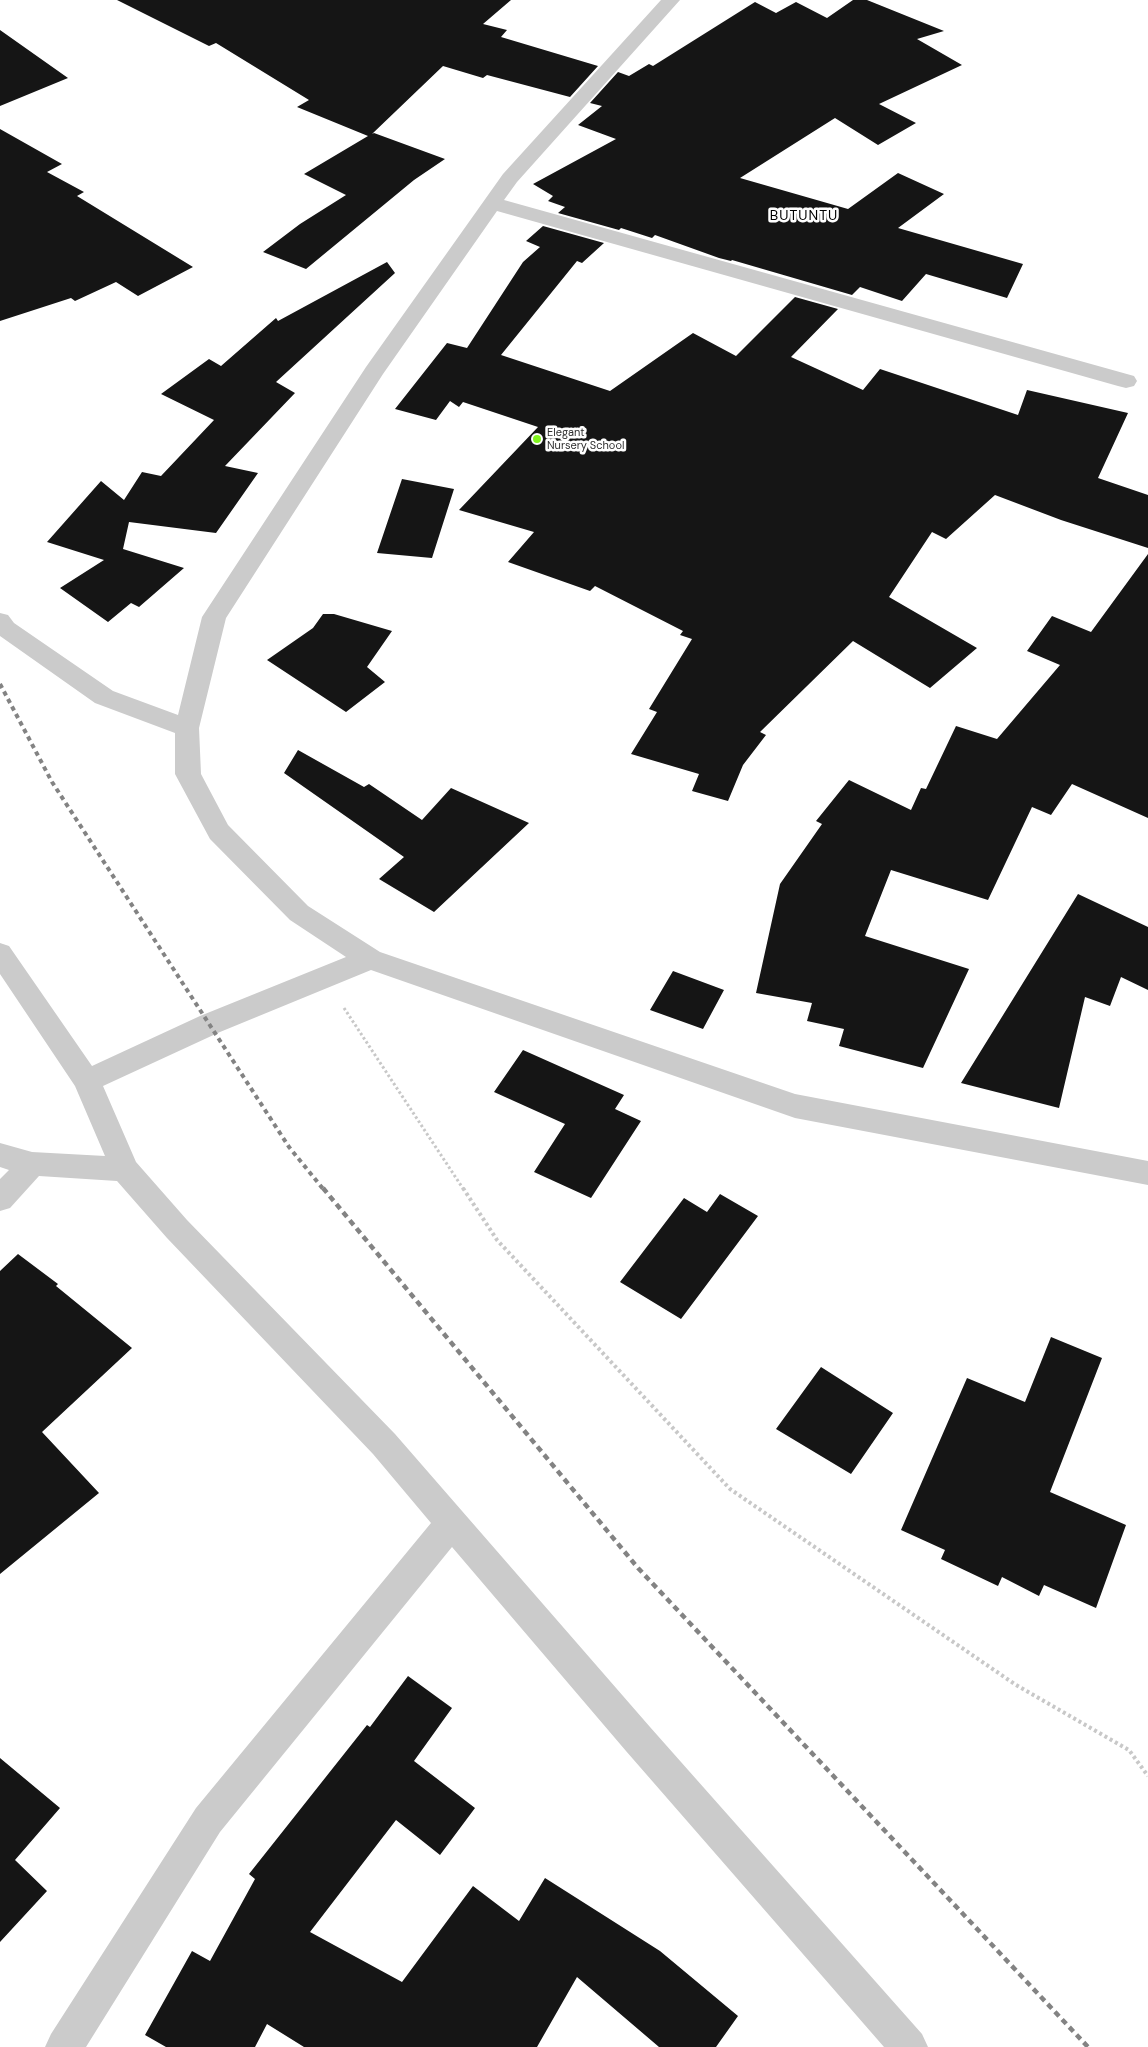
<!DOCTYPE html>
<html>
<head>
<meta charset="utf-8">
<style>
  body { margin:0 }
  canvas { display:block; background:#fff }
</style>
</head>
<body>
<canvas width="1148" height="2047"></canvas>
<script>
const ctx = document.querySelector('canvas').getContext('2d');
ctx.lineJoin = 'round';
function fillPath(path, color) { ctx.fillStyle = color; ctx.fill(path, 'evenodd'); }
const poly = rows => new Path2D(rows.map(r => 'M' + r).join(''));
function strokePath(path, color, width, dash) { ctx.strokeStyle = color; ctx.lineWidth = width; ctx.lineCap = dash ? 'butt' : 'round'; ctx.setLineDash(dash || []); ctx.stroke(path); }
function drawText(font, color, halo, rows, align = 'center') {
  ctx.font = font + ' "DM Sans",sans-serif'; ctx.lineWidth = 5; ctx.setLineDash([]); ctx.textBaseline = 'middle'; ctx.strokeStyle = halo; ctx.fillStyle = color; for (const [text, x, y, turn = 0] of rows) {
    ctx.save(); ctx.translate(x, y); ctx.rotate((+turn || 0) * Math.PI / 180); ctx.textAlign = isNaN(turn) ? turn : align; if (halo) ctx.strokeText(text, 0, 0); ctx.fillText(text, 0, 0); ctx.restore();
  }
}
const building = poly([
  [117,0,511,0,483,24,507,30,501,37,598,66,570,97,487,75,483,78,443,66,372,134,374,133,445,159,414,180,306,269,263,252,300,224,346,195,304,174,368,136,297,107,309,100,216,43,209,46],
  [853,0,867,0,944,31,917,39,962,65,879,104,916,123,878,145,835,118,740,178,848,209,898,173,944,194,898,228,1023,264,1007,298,926,274,902,301,860,287,852,295,732,260,731,261,719,258,655,235,652,238,621,228,619,230,558,213,565,207,548,201,553,196,533,184,616,139,578,125,602,106,590,103,618,72,629,76,649,64,653,66,755,2,776,13,796,2,827,18],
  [0,30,68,78,0,106],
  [0,129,62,164,47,172,84,192,77,196,193,267,138,296,116,282,75,301,71,298,0,321],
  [543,226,604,243,582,263,577,261,501,355,610,391,693,333,736,356,795,297,838,309,791,357,863,390,880,369,1018,415,1027,390,1128,413,1098,478,1148,495,1148,548,1061,520,995,495,946,539,932,532,889,597,977,648,930,688,853,641,760,732,766,735,743,765,728,801,692,791,699,774,631,754,657,712,649,709,692,639,680,635,683,631,595,586,590,591,508,562,534,532,459,510,538,427,463,402,459,407,450,401,436,420,395,409,447,343,467,348,523,262,540,247,526,241],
  [387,262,395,273,276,382,295,393,225,466,258,473,216,533,129,522,123,549,184,568,139,607,131,603,108,622,60,588,104,560,47,542,101,481,124,500,142,472,161,476,214,420,161,394,209,359,221,366,276,318,278,321],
  [402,479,454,489,432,558,377,553],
  [1148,554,1148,818,1072,784,1051,815,1032,807,988,900,891,870,865,936,969,969,923,1068,839,1046,844,1029,807,1021,812,1003,756,993,780,884,822,824,816,821,849,780,911,810,921,788,926,789,956,726,997,739,1060,665,1027,651,1052,616,1091,632],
  [323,614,334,614,392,631,367,667,385,682,346,712,267,660,313,628],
  [298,750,364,787,369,784,422,820,451,788,529,823,434,912,379,879,404,857,284,773],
  [1078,894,1148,927,1148,990,1121,977,1110,1006,1085,997,1059,1108,961,1083],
  [673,971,724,990,703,1029,650,1010],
  [523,1050,624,1095,615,1109,641,1121,591,1198,534,1172,565,1124,494,1092],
  [720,1194,758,1216,681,1319,620,1282,684,1198,707,1212],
  [18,1254,58,1284,56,1286,132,1348,42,1432,99,1493,0,1574,0,1271],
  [1051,1337,1102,1358,1050,1492,1126,1525,1096,1608,1044,1585,1039,1596,1002,1577,998,1586,941,1559,945,1550,901,1530,967,1378,1025,1402],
  [821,1367,893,1413,851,1474,776,1429],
  [408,1676,452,1708,414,1761,475,1808,440,1855,396,1820,310,1932,402,1982,473,1886,519,1921,545,1878,660,1951,738,2016,716,2047,659,2047,577,1977,537,2047,304,2047,267,2024,255,2047,166,2047,145,2035,192,1951,210,1961,255,1879,249,1874,367,1725,370,1727],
  [0,1758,60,1808,15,1860,47,1891,0,1942]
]);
const pathFar1 = poly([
  [344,1008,464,1190]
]);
const path = poly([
  [463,1188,497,1240,730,1489,1016,1685,1129,1750,1148,1776]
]);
const minor = poly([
  [661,0,680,0,517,182,504,200,1134,376,1137,381,1134,386,1126,388,1118,386,497,211,383,374,226,618,199,728,201,774,228,825,308,906,380,952,795,1094,1148,1161,1148,1185,795,1118,371,970,220,1032,103,1086,136,1162,187,1220,395,1434,650,1727,922,2034,928,2047,884,2047,626,1751,452,1547,220,1832,86,2047,45,2047,51,2034,196,1808,431,1523,373,1454,167,1238,117,1181,39,1176,10,1208,0,1211,0,1179,9,1170,0,1167,0,1143,32,1152,105,1156,75,1086,0,974,0,943,9,946,92,1066,200,1016,346,957,290,920,210,839,175,774,175,733,95,703,0,636,0,613,8,615,14,623,113,691,178,715,202,617,366,367,503,174,661,0]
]);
const railFar1 = poly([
  [0,684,52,782,289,1147,324,1190]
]);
const rail = poly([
  [323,1188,638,1568,1088,2047]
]);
const markers = [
  [537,439,5,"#81f61e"]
];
const farPoinames = [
  ["Elegant",547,433],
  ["Nursery School",547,446]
];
const farQuarternames = [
  ["BUTUNTU",804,216]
];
fillPath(building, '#151515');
strokePath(pathFar1, '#c8c8c8', 3, [2.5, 2.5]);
strokePath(path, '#c8c8c8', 4, [3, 3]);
fillPath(minor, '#cbcbcb');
strokePath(railFar1, '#838383', 4, [4.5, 4]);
strokePath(rail, '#838383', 4.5, [6, 4.5]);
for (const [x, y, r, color] of markers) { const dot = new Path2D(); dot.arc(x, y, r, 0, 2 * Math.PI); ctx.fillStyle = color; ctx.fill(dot); strokePath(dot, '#fff', 2); }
drawText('11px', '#2e2e2e', '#fff', farPoinames, 'left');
ctx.letterSpacing = '1px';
drawText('14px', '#000', '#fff', farQuarternames);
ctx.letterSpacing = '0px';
</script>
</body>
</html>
